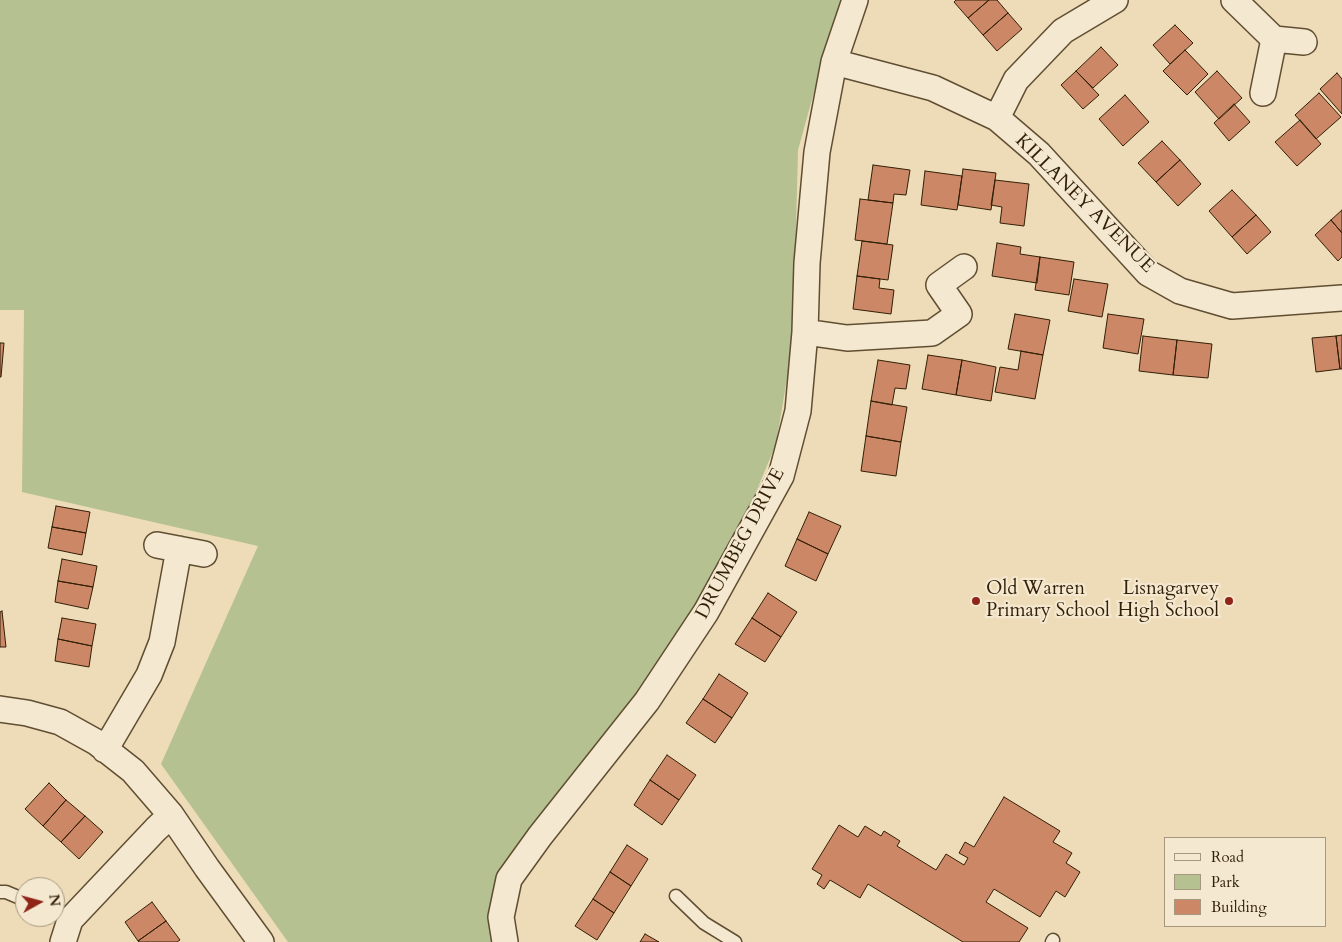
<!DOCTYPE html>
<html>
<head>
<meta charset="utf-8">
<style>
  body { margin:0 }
  #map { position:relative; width:1342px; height:942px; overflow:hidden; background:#eedbb7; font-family:Cardo,serif }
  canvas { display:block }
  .legend { position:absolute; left:1164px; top:837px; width:162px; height:90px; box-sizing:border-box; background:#f4e8d0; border:1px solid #a6987f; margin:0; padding:6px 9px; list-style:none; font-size:15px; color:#311f06 }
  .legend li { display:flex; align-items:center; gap:10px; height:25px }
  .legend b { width:25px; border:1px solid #a6987f }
  .north { position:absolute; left:15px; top:877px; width:50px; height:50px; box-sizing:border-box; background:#f4e8d0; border:1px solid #a6987f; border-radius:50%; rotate:83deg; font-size:14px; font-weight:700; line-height:20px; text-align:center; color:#311f06 }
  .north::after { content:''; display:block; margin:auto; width:18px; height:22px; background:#8f2418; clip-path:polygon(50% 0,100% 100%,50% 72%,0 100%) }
</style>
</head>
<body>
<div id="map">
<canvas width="1342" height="942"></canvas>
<ul class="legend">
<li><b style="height:6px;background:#f4e8d0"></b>Road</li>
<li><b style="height:14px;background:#b5c191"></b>Park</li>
<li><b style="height:14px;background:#cc8766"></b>Building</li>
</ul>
<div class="north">N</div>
</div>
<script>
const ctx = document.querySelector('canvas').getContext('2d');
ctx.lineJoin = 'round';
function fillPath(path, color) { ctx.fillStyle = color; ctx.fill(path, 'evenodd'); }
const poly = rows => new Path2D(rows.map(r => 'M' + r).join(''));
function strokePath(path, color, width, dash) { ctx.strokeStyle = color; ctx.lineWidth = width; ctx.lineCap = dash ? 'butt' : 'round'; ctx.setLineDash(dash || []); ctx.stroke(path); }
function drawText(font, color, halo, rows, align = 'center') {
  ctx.font = font + ' Cardo,serif'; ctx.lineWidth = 4.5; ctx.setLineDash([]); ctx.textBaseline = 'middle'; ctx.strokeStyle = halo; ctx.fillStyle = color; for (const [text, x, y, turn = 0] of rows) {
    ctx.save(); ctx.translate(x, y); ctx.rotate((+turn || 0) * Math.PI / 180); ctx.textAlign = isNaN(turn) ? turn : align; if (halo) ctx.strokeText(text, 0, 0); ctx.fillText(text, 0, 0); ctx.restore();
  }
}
const green = poly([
  [0,0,841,0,834,20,798,150,793,343,776,444,751,504,720,565,631,706,517,849,488,914,493,942,288,942,161,764,258,546,22,492,24,310,0,310]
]);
const building = poly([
  [956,0,989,0,968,18,954,2,956,0],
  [989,0,997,0,1008,13,983,35,968,18,989,0],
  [1008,13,1022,29,997,51,983,35,1008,13],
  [1175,25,1193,43,1170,64,1153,45,1175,25],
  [1101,47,1118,65,1093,88,1076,71,1101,47],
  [1185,50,1208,74,1187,95,1163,71,1185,50],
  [1076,71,1099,95,1083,109,1061,85,1076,71],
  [1217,71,1242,98,1219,119,1195,92,1217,71],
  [1337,73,1342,79,1342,114,1320,89,1337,73],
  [1319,93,1341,117,1316,139,1295,115,1319,93],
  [1125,95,1149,122,1123,146,1099,119,1125,95],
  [1234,104,1250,122,1229,141,1214,123,1234,104],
  [1300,120,1321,144,1297,166,1275,142,1300,120],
  [1162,141,1180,160,1156,182,1138,163,1162,141],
  [1180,160,1201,184,1178,206,1156,182,1180,160],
  [873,165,910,170,906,195,894,194,893,203,868,200,873,165],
  [963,169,996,173,991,210,958,205,963,169],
  [925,171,962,176,957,210,921,205,925,171],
  [995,180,1029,184,1024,226,1000,223,1002,207,991,205,995,180],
  [1232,190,1256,215,1232,237,1209,211,1232,190],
  [860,199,893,203,887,244,855,240,860,199],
  [1342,210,1342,233,1331,220,1342,210],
  [1256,215,1271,232,1247,254,1232,237,1256,215],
  [1331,220,1342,233,1342,257,1338,261,1315,235,1331,220],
  [862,241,893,245,888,280,857,276,862,241],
  [997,243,1021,247,1020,254,1040,257,1037,283,992,276,997,243],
  [1040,257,1074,262,1069,295,1035,290,1040,257],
  [857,276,880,279,879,288,894,290,891,314,853,309,857,276],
  [1074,279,1108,284,1102,317,1068,311,1074,279],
  [1015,314,1050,320,1043,355,1008,349,1015,314],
  [1108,314,1144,319,1138,354,1103,348,1108,314],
  [1342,335,1342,369,1340,369,1336,336,1342,335],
  [1143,336,1177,340,1173,375,1139,371,1143,336],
  [1336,336,1340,369,1316,372,1312,338,1336,336],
  [1177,340,1212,344,1208,378,1173,375,1177,340],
  [0,343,4,343,1,377,0,377,0,343],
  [1021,351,1043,355,1035,399,995,392,1000,367,1018,370,1021,351],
  [928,355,962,360,956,395,922,389,928,355],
  [878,360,910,365,906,389,895,388,892,405,871,401,878,360],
  [962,360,996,367,991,401,956,395,962,360],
  [871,401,907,407,901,442,866,436,871,401],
  [866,436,901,442,896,476,861,471,866,436],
  [56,506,90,512,86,533,52,527,56,506],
  [809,512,841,526,828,554,797,539,809,512],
  [52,527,86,533,82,555,48,548,52,527],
  [797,539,828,554,816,581,785,566,797,539],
  [62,559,97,566,93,587,58,581,62,559],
  [58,581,93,587,88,609,55,602,58,581],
  [768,593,797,612,781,637,752,618,768,593],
  [2,611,6,647,0,647,0,612,2,611],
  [62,618,96,624,92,646,58,639,62,618],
  [752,618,781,637,765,662,735,644,752,618],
  [58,639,92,646,89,667,55,661,58,639],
  [719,674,748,693,732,718,703,699,719,674],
  [703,699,732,718,715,743,686,723,703,699],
  [667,755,696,775,679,800,650,780,667,755],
  [650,780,679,800,662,825,634,805,650,780],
  [49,783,66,800,43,826,25,809,49,783],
  [1004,797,1060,831,1053,842,1072,853,1066,863,1080,872,1065,897,1056,891,1040,917,994,889,986,902,1028,928,1019,942,963,942,868,884,860,898,830,880,824,889,817,884,822,875,812,869,839,825,858,837,865,826,881,836,884,831,900,841,897,846,936,870,946,854,964,865,968,858,959,853,965,842,974,847,1004,797],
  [66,800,85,816,61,842,43,826,66,800],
  [85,816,103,832,79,859,61,842,85,816],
  [627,845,648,859,631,886,610,872,627,845],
  [610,872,631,886,614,913,593,899,610,872],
  [593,899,614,913,597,940,575,926,593,899],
  [152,902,166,921,138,941,125,922,152,902],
  [166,921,180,940,177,942,139,942,138,941,166,921],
  [645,934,659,942,640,942,645,934]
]);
const lane = poly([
  [0,892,6,892,25,900],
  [676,896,704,923,735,942],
  [1052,942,1053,940]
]);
const street = poly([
  [1234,0,1274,39,1304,42],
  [834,62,933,88,997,118,1039,154,1148,273,1180,291,1232,306,1342,298],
  [1263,93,1274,39],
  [997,118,1016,80,1063,31,1115,0],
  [805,332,847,338,932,333,959,314,939,285,964,267],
  [157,545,204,554],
  [0,709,27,713,60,722,96,742,133,771,171,815,207,868,261,942],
  [105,750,149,675,162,642,179,549],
  [63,942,70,920,156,829,171,815],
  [505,942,501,917,509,879,540,836,647,701,706,612,781,476,798,411,805,332,807,263,817,152,834,62,855,0]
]);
const markers = [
  [976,601,5,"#8f2418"],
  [1229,601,5,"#8f2418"]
];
const streetNames = [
  ["KILLANEY AVENUE",1084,204,45],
  ["DRUMBEG DRIVE",741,544,-62]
];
const poiNames = [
  ["Old Warren",986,590],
  ["Primary School",986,612],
  ["Lisnagarvey",1219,590,"right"],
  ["High School",1219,612,"right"]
];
fillPath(green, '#b5c191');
fillPath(building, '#cc8766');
strokePath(building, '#311f06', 1);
strokePath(lane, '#604e32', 15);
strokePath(street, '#604e32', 28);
strokePath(lane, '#f4e8d0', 12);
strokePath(street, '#f4e8d0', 25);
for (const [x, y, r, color] of markers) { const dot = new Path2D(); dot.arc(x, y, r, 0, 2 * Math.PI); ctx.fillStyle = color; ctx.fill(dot); strokePath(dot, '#f4e8d0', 2); }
drawText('19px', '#311f06', '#f4e8d0', streetNames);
drawText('19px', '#311f06', '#f4e8d0', poiNames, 'left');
</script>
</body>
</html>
